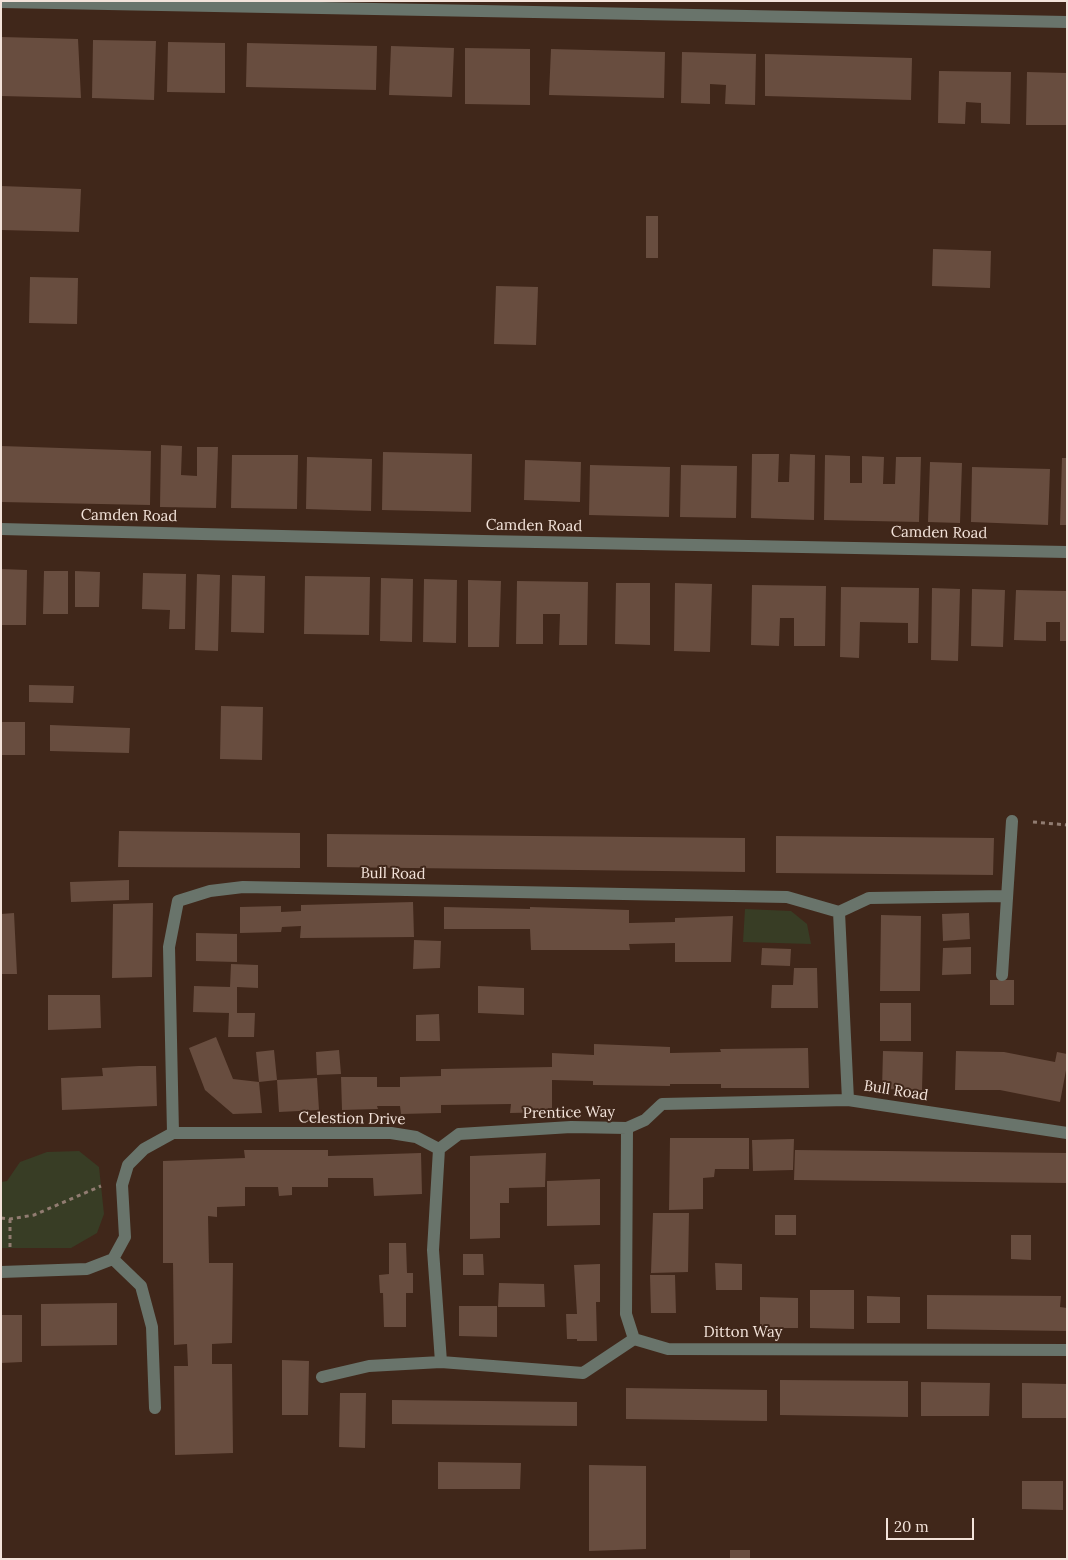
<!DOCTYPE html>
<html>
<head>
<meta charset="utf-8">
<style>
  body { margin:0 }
  #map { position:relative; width:1068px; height:1560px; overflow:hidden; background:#40271a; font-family:Lora,serif }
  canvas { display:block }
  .frame { position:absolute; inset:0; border:2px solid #f3e3da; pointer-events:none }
  .scale { position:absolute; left:886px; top:1518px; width:88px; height:22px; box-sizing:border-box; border:2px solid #f3e3da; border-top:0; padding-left:6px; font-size:15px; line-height:18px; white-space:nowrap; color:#f3e3da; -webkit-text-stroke:4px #40271a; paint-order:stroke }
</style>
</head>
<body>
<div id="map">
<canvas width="1068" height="1560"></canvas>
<div class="frame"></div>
<div class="scale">20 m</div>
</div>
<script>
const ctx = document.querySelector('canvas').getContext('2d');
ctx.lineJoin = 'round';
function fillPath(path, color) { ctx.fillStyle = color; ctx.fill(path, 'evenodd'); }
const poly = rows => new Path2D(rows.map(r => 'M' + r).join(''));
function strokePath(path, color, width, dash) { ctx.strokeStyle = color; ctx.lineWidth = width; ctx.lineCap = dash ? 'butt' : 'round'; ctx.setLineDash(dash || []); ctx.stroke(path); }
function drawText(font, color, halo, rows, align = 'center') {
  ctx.font = font + ' Lora,serif'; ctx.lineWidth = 4; ctx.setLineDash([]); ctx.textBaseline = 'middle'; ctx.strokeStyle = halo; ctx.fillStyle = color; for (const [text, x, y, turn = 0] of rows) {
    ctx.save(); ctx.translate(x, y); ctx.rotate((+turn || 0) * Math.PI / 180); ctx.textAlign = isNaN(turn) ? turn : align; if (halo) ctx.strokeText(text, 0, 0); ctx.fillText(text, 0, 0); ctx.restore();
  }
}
const green = poly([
  [745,909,791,911,807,924,811,944,743,942],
  [79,1151,99,1167,104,1214,97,1233,71,1248,1,1248,1,1182,7,1181,20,1162,47,1152]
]);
const building = poly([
  [1,37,78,39,81,98,1,96],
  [93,40,156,41,154,100,92,98],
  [168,42,225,43,225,93,167,92],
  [247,43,377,46,376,90,246,87],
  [391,46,454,48,452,97,389,95],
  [465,48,530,49,530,105,465,104],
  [551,49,665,52,664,98,549,95],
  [682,52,756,54,755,105,725,104,726,85,710,84,710,104,681,103],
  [765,54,912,58,911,100,765,96],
  [939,71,1011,72,1010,124,981,123,981,103,966,102,965,124,938,123],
  [1027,72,1067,73,1067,125,1026,125],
  [1,186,81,189,79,232,1,230],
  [646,216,658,216,658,258,646,258],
  [933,249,991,251,990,288,932,286],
  [30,277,78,278,77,324,29,323],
  [496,286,538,287,536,345,494,344],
  [161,445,182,446,181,475,197,476,197,447,218,447,216,508,160,507],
  [1,446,151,451,150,505,1,502],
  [383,452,472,454,471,512,382,510],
  [752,454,779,454,778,482,789,482,790,454,815,455,814,520,751,518],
  [232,455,298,455,297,509,231,508],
  [825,455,850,456,850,483,862,483,862,456,884,457,883,484,895,484,896,457,921,457,919,522,824,520],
  [307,457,372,459,371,511,306,509],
  [1062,458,1067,458,1067,525,1060,525],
  [525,460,581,462,580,502,524,500],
  [930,462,962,463,960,523,928,522],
  [590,465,670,467,669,517,589,515],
  [681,465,737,466,736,518,680,517],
  [972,467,1050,469,1048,525,971,522],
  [1,569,27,570,26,625,1,625],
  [44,571,68,571,68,614,43,614],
  [75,571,100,572,99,607,75,607],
  [143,573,186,574,185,629,169,629,170,610,142,609],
  [197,574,220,575,218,651,195,650],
  [232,575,265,576,264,633,231,632],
  [305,576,370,577,369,635,304,634],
  [381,578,413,579,412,642,380,641],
  [424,579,457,580,456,643,423,642],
  [468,580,501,581,499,647,468,647],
  [517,581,588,582,587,645,559,645,560,614,543,614,543,644,516,644],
  [616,583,650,583,650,645,615,644],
  [675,583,712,584,710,652,674,651],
  [752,585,826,586,825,646,794,646,794,618,780,618,779,646,751,645],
  [841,587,919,588,918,643,908,643,908,623,860,622,859,658,840,657],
  [932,588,960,589,958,661,931,660],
  [972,589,1005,590,1003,647,971,646],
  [1016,590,1067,591,1067,641,1060,641,1060,622,1046,622,1046,641,1014,640],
  [29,685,74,686,73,703,29,702],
  [221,706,263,707,262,760,220,759],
  [1,722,25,722,25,755,1,755],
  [50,725,130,728,129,753,50,751],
  [119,831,300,833,300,868,118,867],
  [327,834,745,838,745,872,327,867],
  [776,836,994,838,993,875,776,873],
  [129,880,129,900,71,902,70,882],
  [413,902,414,937,300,938,301,926,282,927,281,932,240,933,240,907,281,906,281,912,301,911,301,905],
  [153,903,152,977,112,978,113,904],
  [444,907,530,909,530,907,629,910,629,923,675,922,675,918,733,916,731,962,675,962,675,943,629,944,630,950,531,950,530,929,444,929],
  [14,913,17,974,1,974,1,914],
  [969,913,970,939,943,941,942,914],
  [881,915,921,916,920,991,880,991],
  [196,933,237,934,237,962,196,961],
  [414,940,441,941,440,968,413,969],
  [971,947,971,974,942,975,943,948],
  [762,948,791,949,790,966,761,965],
  [231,964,258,965,258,988,237,987,237,1013,255,1013,254,1037,228,1037,229,1013,193,1012,194,986,230,987],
  [794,968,817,968,818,1008,771,1008,772,985,793,985],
  [990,980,1014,980,1014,1005,990,1005],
  [478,986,524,988,524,1015,478,1013],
  [48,995,100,995,101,1028,48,1030],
  [880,1003,911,1003,911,1041,880,1041],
  [439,1014,440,1041,416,1041,416,1015],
  [216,1037,233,1079,259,1082,262,1113,233,1114,205,1090,189,1048],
  [594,1044,670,1047,670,1053,721,1052,720,1049,808,1048,809,1088,721,1088,721,1084,670,1084,670,1086,593,1085,593,1081,552,1080,552,1112,510,1113,511,1104,441,1105,441,1113,401,1114,400,1106,377,1106,378,1109,342,1110,341,1077,377,1077,377,1087,400,1087,400,1077,441,1076,441,1069,552,1067,552,1053,594,1055],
  [274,1050,277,1080,259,1082,256,1052],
  [339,1050,341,1074,317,1075,316,1052],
  [883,1051,923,1052,922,1090,882,1089],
  [956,1051,1004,1052,1055,1062,1057,1052,1067,1054,1067,1065,1060,1102,1000,1090,955,1090],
  [139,1066,156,1066,157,1106,62,1110,61,1078,103,1076,102,1068],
  [317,1078,319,1110,279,1112,277,1080],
  [670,1138,749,1138,749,1169,715,1169,714,1177,703,1178,703,1209,669,1210],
  [794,1139,793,1170,753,1171,752,1140],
  [244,1150,328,1150,328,1156,421,1153,422,1194,374,1196,373,1178,328,1178,328,1187,292,1187,292,1195,279,1196,278,1187,245,1187,245,1206,217,1207,217,1217,208,1216,209,1263,233,1263,232,1343,212,1344,212,1364,232,1364,233,1453,175,1455,174,1366,188,1366,187,1344,174,1345,173,1263,163,1263,163,1161,245,1158],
  [795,1150,1067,1153,1067,1183,794,1180],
  [546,1153,545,1187,509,1188,509,1203,500,1203,500,1238,470,1239,470,1156],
  [600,1179,600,1225,547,1226,547,1181],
  [653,1213,689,1213,688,1272,651,1273],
  [775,1215,796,1215,796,1235,775,1235],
  [1011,1235,1031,1235,1031,1260,1011,1259],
  [389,1243,406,1243,407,1273,413,1273,413,1293,406,1293,406,1327,384,1327,383,1293,380,1293,379,1275,389,1274],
  [463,1254,483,1254,484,1275,463,1275],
  [715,1263,742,1264,742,1290,716,1290],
  [600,1264,600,1302,596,1302,597,1341,577,1341,577,1339,567,1339,566,1314,577,1314,574,1265],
  [650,1275,675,1275,676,1313,651,1313],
  [499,1283,544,1284,545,1307,498,1307],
  [810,1290,854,1290,854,1329,810,1328],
  [927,1295,1061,1296,1060,1307,1067,1308,1067,1331,927,1329],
  [867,1296,900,1297,900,1323,867,1323],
  [760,1297,798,1298,798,1328,760,1328],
  [117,1303,117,1345,41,1346,41,1304],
  [459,1306,497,1306,497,1337,459,1336],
  [1,1315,22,1315,22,1362,1,1363],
  [282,1360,309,1361,308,1415,282,1415],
  [780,1380,908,1381,908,1417,780,1415],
  [921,1382,990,1383,989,1416,921,1416],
  [1022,1383,1067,1384,1067,1418,1022,1418],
  [626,1388,767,1390,767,1421,626,1419],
  [340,1393,366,1393,365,1448,339,1447],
  [392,1400,577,1402,577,1426,392,1424],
  [438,1462,521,1463,520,1489,438,1489],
  [589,1465,646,1466,646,1549,589,1551],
  [1022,1481,1063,1481,1063,1510,1022,1509],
  [730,1550,750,1550,750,1559,730,1559]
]);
const path = poly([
  [1033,822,1067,825],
  [1,1218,10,1219,34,1215,101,1186],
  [10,1219,10,1251]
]);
const minor = poly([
  [1,2,1067,22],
  [1,529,483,541,1067,552],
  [839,912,869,898,1006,896],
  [1002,975,1012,821],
  [627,1128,626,1314,634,1339,668,1349,1067,1350],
  [173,1133,169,947,178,901,210,891,243,887,787,897,839,912,848,1100,1067,1133],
  [439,1149,459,1134,571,1127,627,1128,645,1120,662,1104,848,1100],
  [113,1259,141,1286,152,1327,155,1408],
  [1,1272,87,1269,113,1259,125,1237,122,1185,128,1165,144,1149,173,1133,391,1133,416,1137,439,1149,433,1250,441,1362,583,1373,634,1339],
  [322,1377,369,1366,441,1362]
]);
const streetNames = [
  ["Camden Road",129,516,1],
  ["Camden Road",534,526,1],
  ["Camden Road",939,533,1],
  ["Bull Road",393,874,1],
  ["Bull Road",896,1091,9],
  ["Prentice Way",569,1113,-1],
  ["Celestion Drive",352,1119,1],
  ["Ditton Way",743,1333]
];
fillPath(green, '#383d25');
fillPath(building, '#684d3f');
strokePath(path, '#917c71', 3, [4, 4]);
strokePath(minor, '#69746b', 12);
drawText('15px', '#f3e3da', '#40271a', streetNames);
</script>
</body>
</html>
